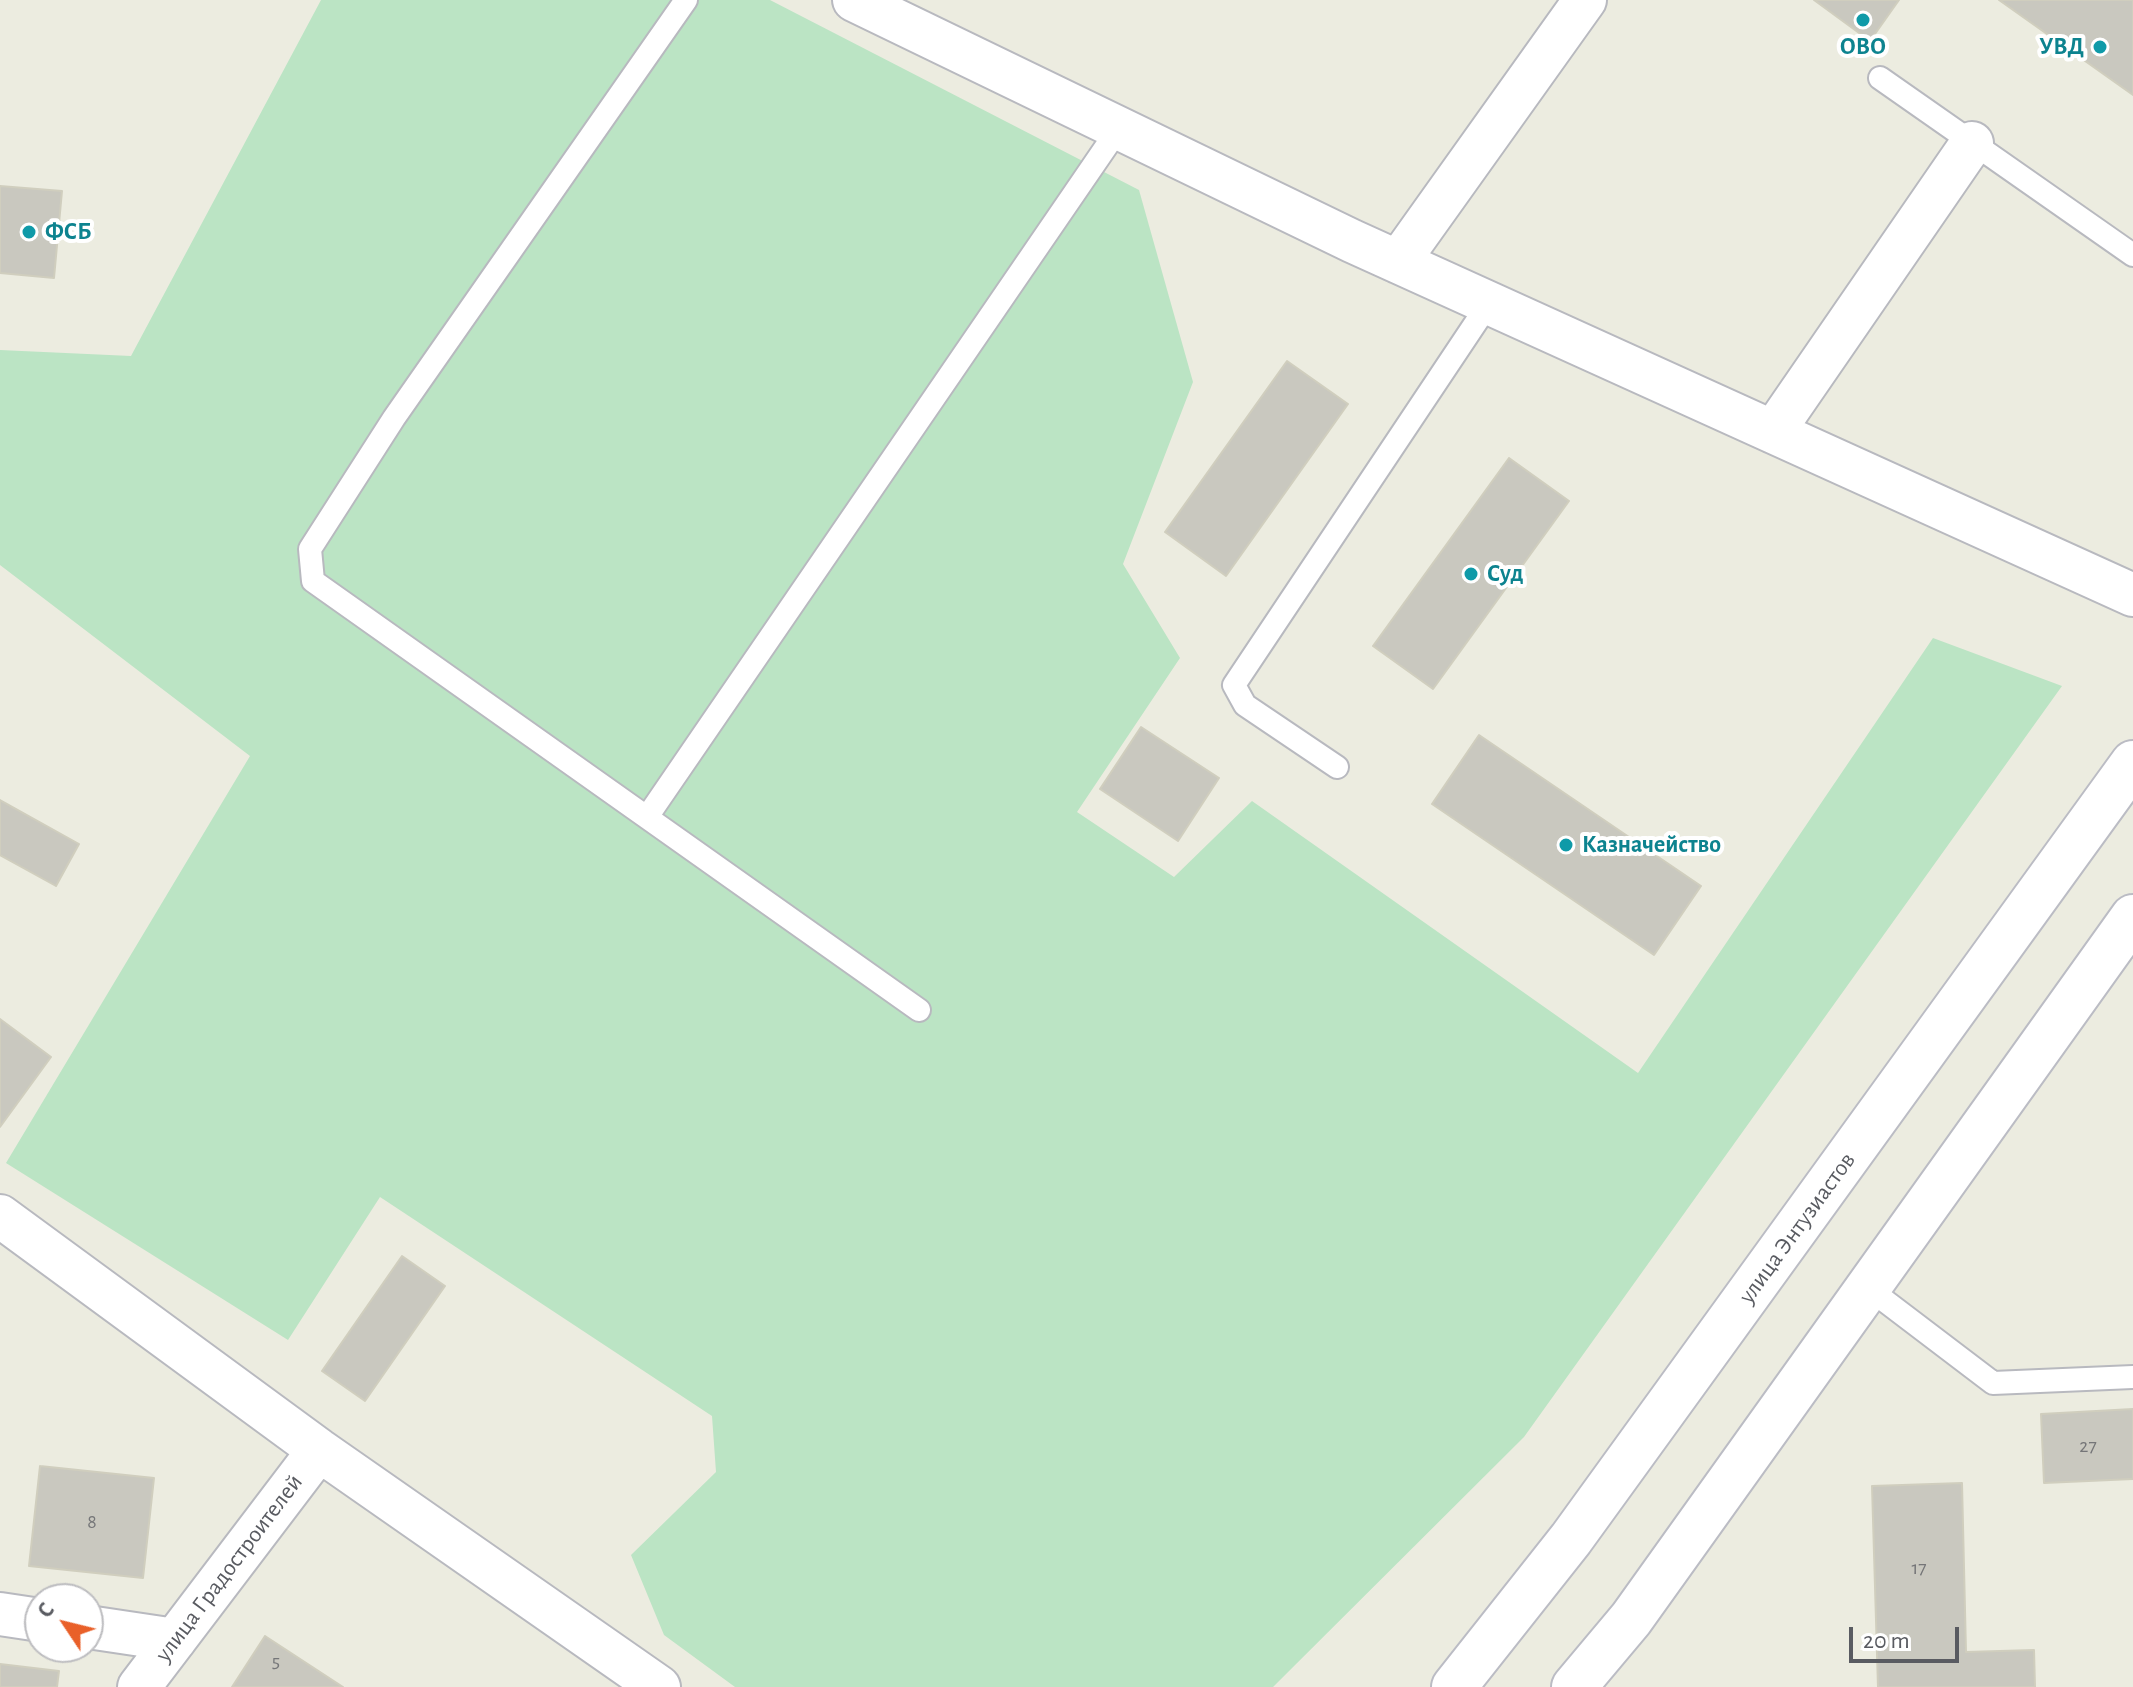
<!DOCTYPE html>
<html>
<head>
<meta charset="utf-8">
<style>
  body { margin:0 }
  #map { position:relative; width:2133px; height:1687px; overflow:hidden; background:#ecece0; font-family:"Alegreya Sans",sans-serif }
  canvas { display:block }
  .north { position:absolute; left:24px; top:1583px; width:80px; height:80px; box-sizing:border-box; background:#fff; border:2px solid #bdbdc0; border-radius:50%; rotate:305deg; font-size:22px; font-weight:700; line-height:32px; text-align:center; color:#595b61 }
  .north::after { content:''; display:block; margin:auto; width:28px; height:36px; background:#e96029; clip-path:polygon(50% 0,100% 100%,50% 72%,0 100%) }
  .scale { position:absolute; left:1849px; top:1627px; width:110px; height:36px; box-sizing:border-box; border:4px solid #595b61; border-top:0; padding-left:10px; font-size:24px; line-height:28px; white-space:nowrap; color:#595b61; -webkit-text-stroke:6px #fff; paint-order:stroke }
</style>
</head>
<body>
<div id="map">
<canvas width="2133" height="1687"></canvas>
<div class="north">С</div>
<div class="scale">20 m</div>
</div>
<script>
const ctx = document.querySelector('canvas').getContext('2d');
ctx.lineJoin = 'round';
function fillPath(path, color) { ctx.fillStyle = color; ctx.fill(path, 'evenodd'); }
const poly = rows => new Path2D(rows.map(r => 'M' + r).join(''));
function strokePath(path, color, width, dash) { ctx.strokeStyle = color; ctx.lineWidth = width; ctx.lineCap = dash ? 'butt' : 'round'; ctx.setLineDash(dash || []); ctx.stroke(path); }
function drawText(font, color, halo, rows, align = 'center') {
  ctx.font = font + ' "Alegreya Sans",sans-serif'; ctx.lineWidth = 8; ctx.setLineDash([]); ctx.textBaseline = 'middle'; ctx.strokeStyle = halo; ctx.fillStyle = color; for (const [text, x, y, turn = 0] of rows) {
    ctx.save(); ctx.translate(x, y); ctx.rotate((+turn || 0) * Math.PI / 180); ctx.textAlign = isNaN(turn) ? turn : align; if (halo) ctx.strokeText(text, 0, 0); ctx.fillText(text, 0, 0); ctx.restore();
  }
}
const green = poly([
  [321,0,770,0,1139,190,1193,382,1123,564,1180,658,1077,812,1174,877,1252,801,1638,1073,1933,638,2062,686,1524,1437,1273,1687,735,1687,664,1635,631,1555,716,1472,712,1416,380,1197,288,1340,6,1163,250,756,0,565,0,350,131,356]
]);
const building = poly([
  [1814,0,1899,0,1870,41,1814,0],
  [1999,0,2133,0,2133,95,1999,0],
  [0,186,62,191,54,278,0,273,0,186],
  [1287,361,1348,404,1226,576,1165,532,1287,361],
  [1509,458,1569,501,1433,689,1373,646,1509,458],
  [1141,727,1219,778,1178,841,1100,789,1141,727],
  [1479,735,1701,886,1654,955,1432,804,1479,735],
  [0,800,79,844,56,886,0,855,0,800],
  [0,1019,51,1057,0,1127,0,1019],
  [402,1256,445,1286,365,1401,322,1371,402,1256],
  [2133,1409,2133,1479,2044,1483,2041,1414,2133,1409],
  [40,1466,154,1478,143,1578,29,1566,40,1466],
  [1962,1483,1966,1652,2034,1650,2035,1687,1878,1687,1872,1486,1962,1483],
  [265,1636,343,1687,232,1687,265,1636],
  [0,1664,59,1671,57,1687,0,1687,0,1664]
]);
const lane = poly([
  [686,0,394,418,310,549,313,581,919,1010],
  [1880,78,2133,255],
  [1337,767,1245,705,1234,685,1489,303],
  [647,817,1119,128],
  [1868,1288,1993,1383,2133,1377]
]);
const street = poly([
  [854,0,1352,241,2133,595],
  [1398,262,1585,0],
  [1773,432,1972,143],
  [0,1216,319,1450,659,1687],
  [0,1614,40,1620],
  [88,1627,175,1640],
  [139,1687,319,1450]
]);
const secondary = poly([
  [1454,1687,1571,1539,2133,763],
  [1574,1687,1631,1619,2133,917]
]);
const markers = [
  [1863,20,8,"#0f9aa8"],
  [2100,47,8,"#0f9aa8"],
  [29,232,8,"#0f9aa8"],
  [1471,574,8,"#0f9aa8"],
  [1566,845,8,"#0f9aa8"]
];
const numberNames = [
  ["27",2088,1446],
  ["8",92,1522],
  ["17",1919,1568],
  ["5",276,1661]
];
const cultureNames = [
  ["ОВО",1863,47,"center"],
  ["УВД",2084,47,"right"],
  ["ФСБ",45,232],
  ["Суд",1487,574],
  ["Казначейство",1582,845]
];
const streetNames = [
  ["улица Энтузиастов",1797,1228,-54],
  ["улица Градостроителей",229,1568,-53]
];
fillPath(green, '#bbe4c4');
fillPath(building, '#c9c8bf');
strokePath(building, '#d0cebe', 2);
strokePath(lane, '#b8b9bf', 26);
strokePath(street, '#b8b9bf', 46);
strokePath(secondary, '#bbbcc4', 48);
strokePath(lane, '#fff', 22);
strokePath(street, '#fff', 42);
strokePath(secondary, '#fff', 44);
for (const [x, y, r, color] of markers) { const dot = new Path2D(); dot.arc(x, y, r, 0, 2 * Math.PI); ctx.fillStyle = color; ctx.fill(dot); strokePath(dot, '#fff', 3); }
drawText('20px', '#757678', null, numberNames);
drawText('bold 24px', '#0d838f', '#fff', cultureNames, 'left');
drawText('24px', '#595b61', '#fff', streetNames);
</script>
</body>
</html>
